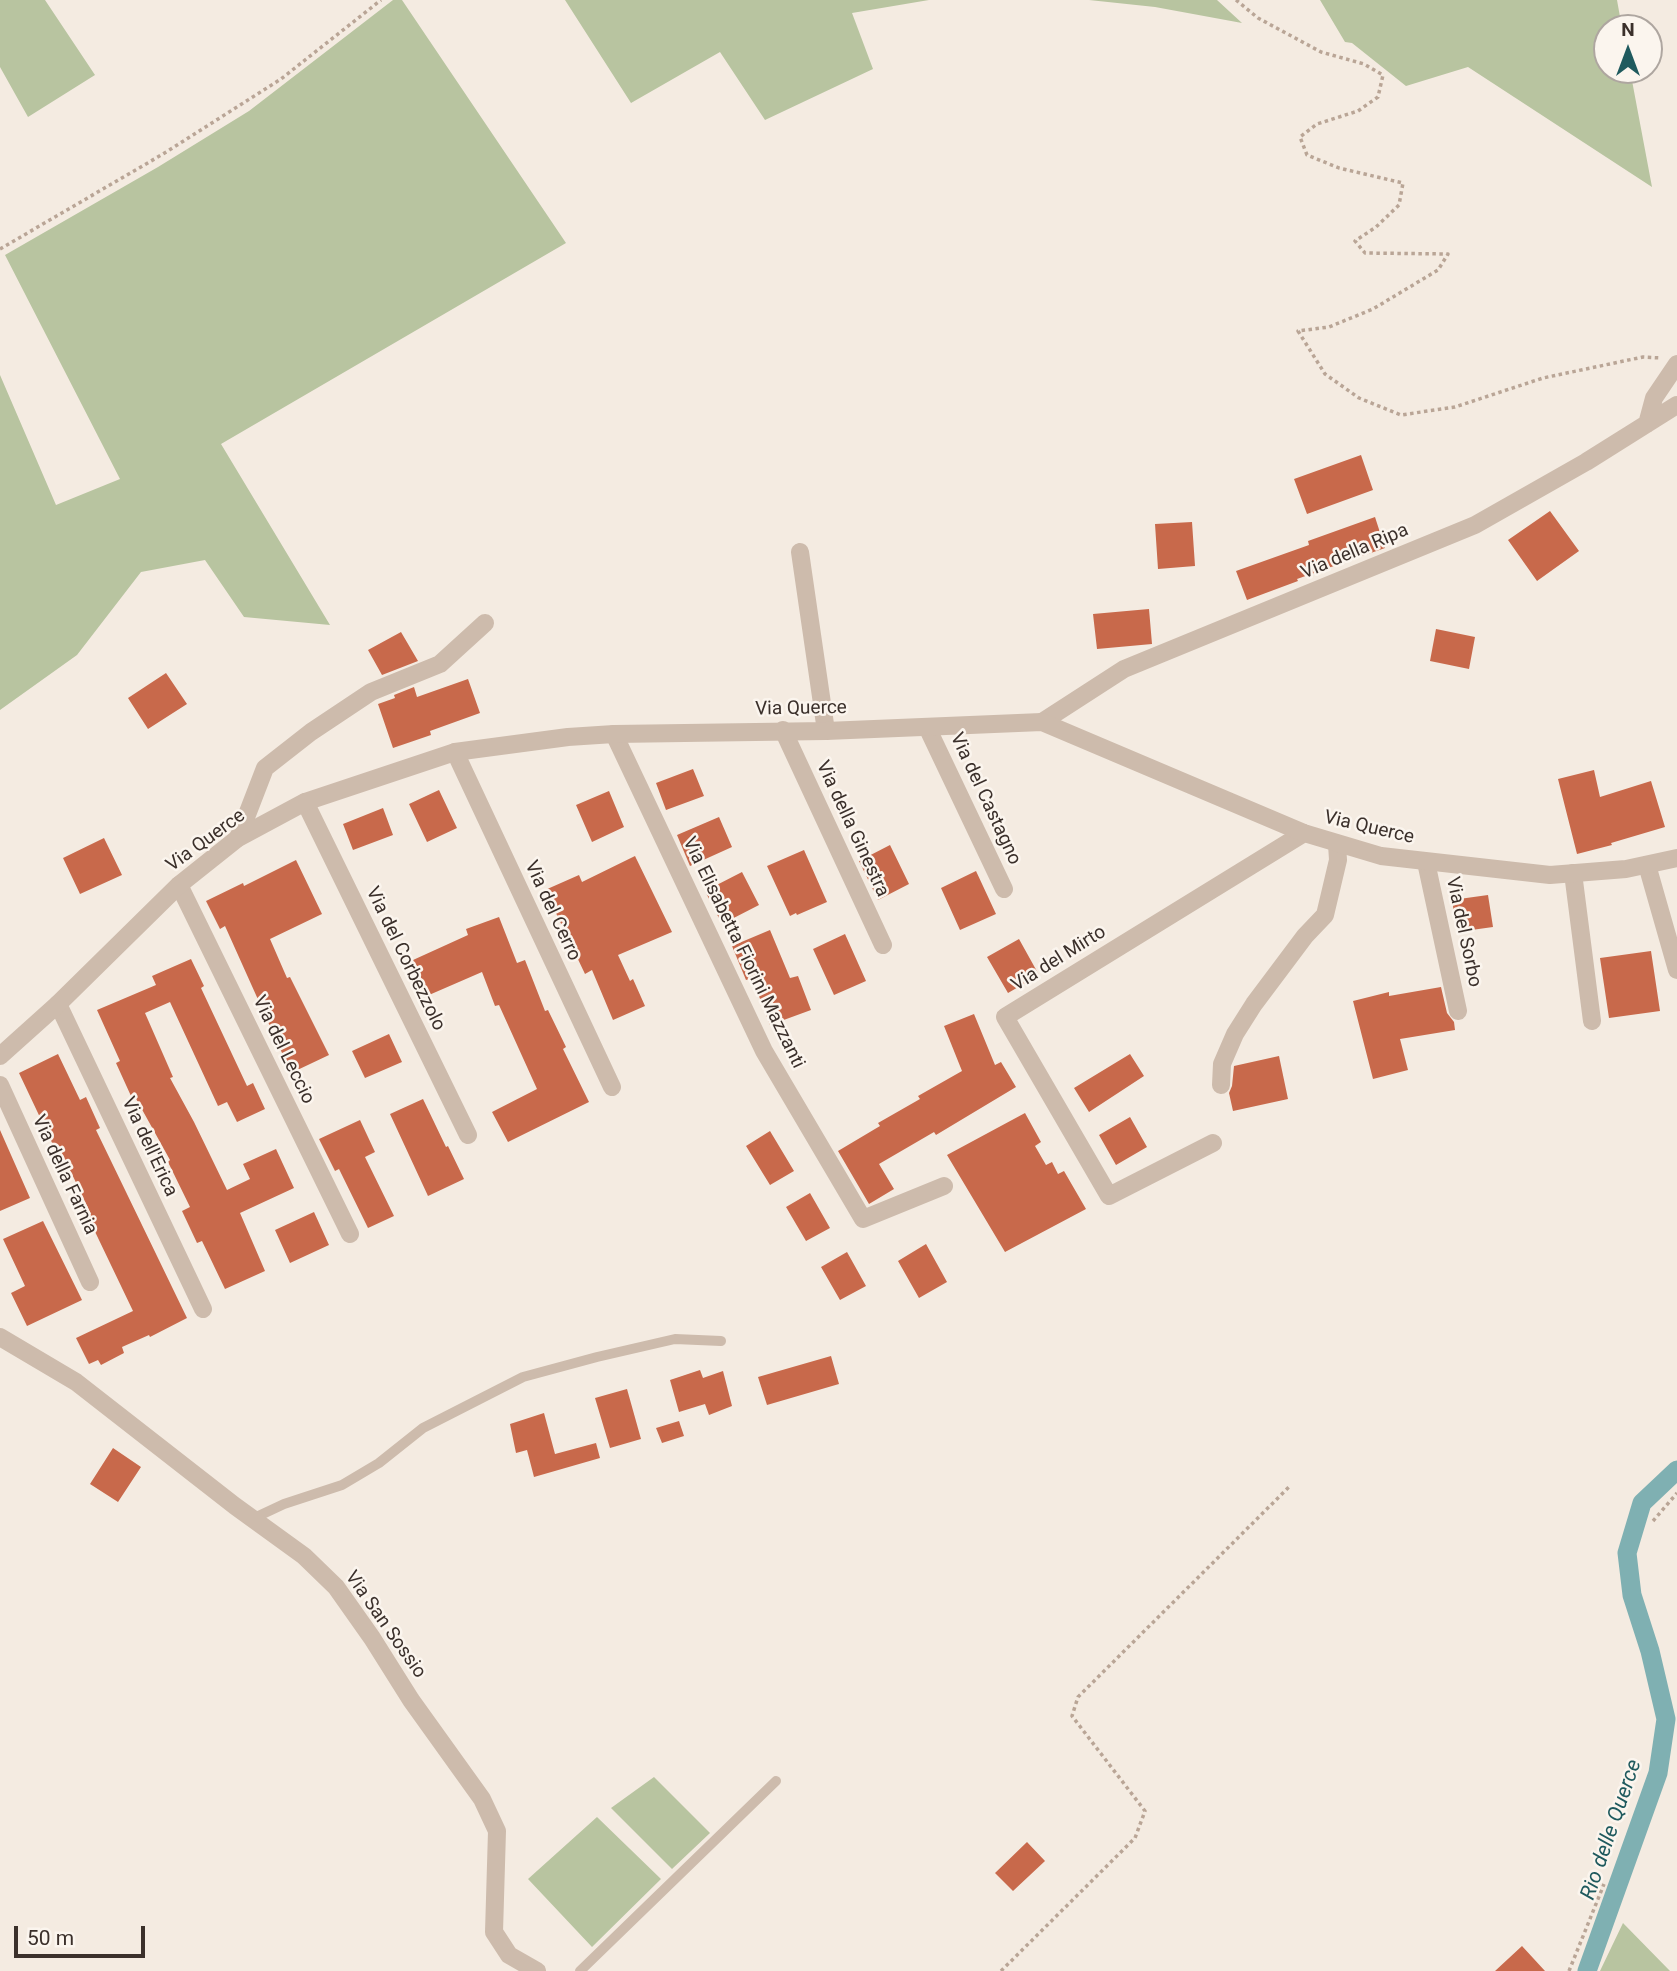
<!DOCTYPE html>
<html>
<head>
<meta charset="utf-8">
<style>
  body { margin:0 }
  #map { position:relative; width:1677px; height:1971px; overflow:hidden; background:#f4ebe1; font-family:Roboto,sans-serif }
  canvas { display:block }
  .north { position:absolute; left:1593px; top:14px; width:70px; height:70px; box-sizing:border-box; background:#fbf5ee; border:2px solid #aea6a0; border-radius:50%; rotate:0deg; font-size:19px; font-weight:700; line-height:28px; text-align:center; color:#3b302b }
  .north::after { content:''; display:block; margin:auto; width:24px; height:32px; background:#1f5a5e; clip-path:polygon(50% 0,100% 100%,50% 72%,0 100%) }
  .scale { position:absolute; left:14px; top:1926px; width:131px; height:32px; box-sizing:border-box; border:4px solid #3b302b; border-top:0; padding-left:9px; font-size:21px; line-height:24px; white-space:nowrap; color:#3b302b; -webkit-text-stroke:5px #fbf5ee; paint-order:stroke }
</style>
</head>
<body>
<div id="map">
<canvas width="1677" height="1971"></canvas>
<div class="north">N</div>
<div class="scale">50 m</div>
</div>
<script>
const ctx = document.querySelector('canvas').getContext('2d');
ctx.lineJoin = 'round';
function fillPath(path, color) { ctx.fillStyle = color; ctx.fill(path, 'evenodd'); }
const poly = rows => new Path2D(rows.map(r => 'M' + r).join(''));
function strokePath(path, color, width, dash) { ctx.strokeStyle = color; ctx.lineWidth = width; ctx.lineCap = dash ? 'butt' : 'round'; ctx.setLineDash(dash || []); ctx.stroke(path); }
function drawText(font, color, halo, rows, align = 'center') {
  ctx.font = font + ' Roboto,sans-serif'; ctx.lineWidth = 5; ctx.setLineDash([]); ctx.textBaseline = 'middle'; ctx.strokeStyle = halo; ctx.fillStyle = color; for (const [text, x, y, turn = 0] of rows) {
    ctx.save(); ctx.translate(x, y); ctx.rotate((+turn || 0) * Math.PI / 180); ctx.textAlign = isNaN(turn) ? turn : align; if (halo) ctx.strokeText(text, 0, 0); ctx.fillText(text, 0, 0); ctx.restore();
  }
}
const green = poly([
  [0,0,45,0,95,75,28,117,0,67],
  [393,0,402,0,566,243,221,444,330,625,244,617,205,560,141,572,77,655,0,710,0,375,56,505,120,479,5,255,158,167,249,111],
  [565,0,929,0,852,13,873,69,765,120,720,52,631,103],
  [1089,0,1217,0,1242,23,1155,7],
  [1320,0,1617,0,1622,28,1607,28,1607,70,1630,70,1652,187,1468,67,1406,86,1352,43,1345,42],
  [654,1777,710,1833,672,1869,611,1808],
  [597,1817,661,1879,592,1947,528,1879],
  [1623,1923,1670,1971,1600,1971]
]);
const canal = poly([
  [1587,1971,1658,1773,1666,1719,1650,1651,1632,1595,1627,1553,1642,1503,1677,1470]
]);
const building = poly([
  [1361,455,1373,490,1307,514,1294,479],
  [1550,511,1579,551,1537,581,1508,540],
  [1375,517,1385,548,1297,579,1298,581,1247,600,1236,571,1309,545,1308,541],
  [1192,522,1195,566,1158,569,1155,524],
  [1149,609,1152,644,1097,649,1093,614],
  [1436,629,1475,637,1469,669,1430,661],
  [401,632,418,661,382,675,368,650],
  [166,673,187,704,148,729,128,698],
  [468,679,480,713,430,731,431,735,393,748,378,704,395,698,394,695,414,687,417,697],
  [693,769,704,796,666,810,656,783],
  [1594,770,1600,797,1651,781,1665,827,1611,843,1612,845,1577,854,1558,779],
  [439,790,457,828,427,842,409,804],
  [609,791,624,827,592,842,576,805],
  [383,808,393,835,353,850,343,824],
  [719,817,732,847,690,866,677,835],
  [104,838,122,875,80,894,63,858],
  [890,845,909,884,878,900,859,861],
  [804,850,827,902,797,915,796,913,790,916,767,866],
  [635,856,672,932,618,955,630,981,633,979,645,1006,613,1020,592,970,585,974,545,890,579,875,582,882],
  [296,860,322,914,270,939,287,978,290,977,329,1055,291,1073,225,926,220,929,206,901,243,883,244,886],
  [976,871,996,914,960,930,941,888],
  [742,872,759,905,722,924,705,891],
  [1488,895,1493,927,1457,932,1452,900],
  [499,917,517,963,525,960,545,1011,548,1010,566,1047,563,1049,589,1102,508,1142,492,1112,537,1089,499,1005,495,1006,482,972,429,995,413,960,468,935,466,929],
  [770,930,790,978,798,976,811,1010,770,1025,752,978,746,980,732,946],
  [845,934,866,981,834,995,813,949],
  [1019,939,1039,975,1008,993,987,957],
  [1651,951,1660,1011,1609,1018,1600,958],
  [191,959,204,986,201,988,247,1086,253,1083,265,1109,237,1122,227,1102,218,1106,170,1002,145,1013,173,1077,170,1078,194,1122,227,1190,250,1179,243,1164,276,1149,294,1188,240,1213,265,1271,225,1289,202,1241,197,1243,182,1211,190,1207,168,1162,170,1160,134,1095,131,1096,116,1063,120,1061,97,1010,156,985,152,976],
  [1441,987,1447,1013,1454,1022,1455,1030,1400,1039,1408,1070,1373,1079,1353,1001,1389,992,1389,996],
  [974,1014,995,1065,1001,1062,1016,1087,936,1135,934,1132,879,1164,894,1189,869,1204,838,1151,880,1126,878,1123,920,1099,918,1096,962,1071,944,1026],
  [389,1034,402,1062,365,1078,352,1051],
  [58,1054,80,1100,86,1097,100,1128,96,1130,187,1318,150,1337,149,1335,122,1347,124,1353,101,1365,98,1360,89,1364,76,1338,133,1311,87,1215,91,1214,59,1147,55,1149,19,1073],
  [1130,1054,1144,1076,1089,1112,1074,1088],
  [1279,1056,1288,1099,1233,1111,1229,1093,1232,1086,1234,1066],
  [423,1099,446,1147,448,1146,464,1179,428,1196,390,1114],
  [1025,1113,1041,1142,1035,1146,1046,1165,1052,1162,1058,1174,1064,1171,1086,1209,1005,1252,947,1155],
  [1130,1117,1147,1147,1116,1165,1099,1135],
  [360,1120,375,1152,365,1157,394,1216,368,1228,339,1169,335,1171,319,1139],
  [0,1130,30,1198,0,1211],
  [770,1131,794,1171,770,1185,746,1146],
  [810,1193,830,1228,806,1241,786,1207],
  [314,1212,329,1245,290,1263,275,1230],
  [43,1221,82,1300,27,1326,11,1293,25,1286,3,1239],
  [926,1244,947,1282,919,1298,898,1261],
  [847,1252,866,1286,840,1300,821,1267],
  [831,1356,839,1384,767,1405,758,1377],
  [700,1370,703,1378,723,1371,732,1406,709,1415,705,1404,679,1412,670,1380],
  [627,1389,641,1439,610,1448,595,1398],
  [544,1413,555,1454,596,1443,600,1458,534,1477,527,1450,516,1453,510,1424],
  [679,1421,684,1436,662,1443,656,1428],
  [113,1448,141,1467,118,1502,90,1484],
  [1027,1842,1045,1861,1013,1891,995,1873],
  [1522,1946,1545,1971,1495,1971]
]);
const path = poly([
  [1236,0,1258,18,1321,52,1364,64,1383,75,1378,97,1358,111,1317,124,1300,137,1307,155,1339,168,1403,183,1399,205,1376,227,1355,241,1365,253,1448,254,1438,270,1373,309,1329,327,1298,331,1325,374,1359,398,1401,415,1455,407,1543,378,1643,357,1661,358],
  [0,249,163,154,281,79,381,0],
  [1653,1521,1677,1493],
  [1001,1971,1135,1838,1145,1811,1072,1716,1078,1697,1291,1485],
  [1569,1971,1604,1884]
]);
const service = poly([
  [252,1519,284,1504,342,1485,379,1463,423,1428,523,1377,597,1357,675,1339,721,1341],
  [580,1971,776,1781]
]);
const minor = poly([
  [1647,424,1654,398,1677,364],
  [800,552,826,731],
  [1042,722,1124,669,1475,525,1586,462,1677,405],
  [927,727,1004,889],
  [783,730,883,945],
  [614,734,764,1051,863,1219,944,1186],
  [455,752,612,1087],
  [305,802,468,1135],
  [238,838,265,768,311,732,371,692,440,664,485,623],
  [1426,862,1458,1011],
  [1647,865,1677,970],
  [1573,873,1592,1021],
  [179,885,350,1234],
  [58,1004,203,1309],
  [0,1085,90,1282],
  [1221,1085,1222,1064,1235,1034,1254,1004,1305,936,1325,915,1338,860,1337,844],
  [1213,1143,1109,1196,1005,1017,1304,833],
  [0,1337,76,1382,235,1506,304,1556,336,1587,372,1638,411,1700,482,1799,497,1831,494,1932,509,1955,537,1971]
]);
const tertiary = poly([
  [0,1056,58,1004,179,885,238,838,305,802,455,752,568,737,614,734,826,731,1042,722,1304,833,1381,856,1550,875,1626,869,1677,858]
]);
const streetNames = [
  ["Via della Ripa",1355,552,-23],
  ["Via Querce",801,709,-1],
  ["Via del Castagno",985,799,65],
  ["Via Querce",1369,828,13],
  ["Via della Ginestra",852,829,65],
  ["Via Querce",206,841,-36],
  ["Via del Cerro",552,911,65],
  ["Via del Sorbo",1463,932,78],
  ["Via Elisabetta Fiorini Mazzanti",743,953,64],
  ["Via del Corbezzolo",405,959,64],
  ["Via del Mirto",1059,959,-32],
  ["Via del Leccio",283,1050,64],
  ["Via dell'Erica",149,1147,65],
  ["Via della Farnia",64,1175,65],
  ["Via San Sossio",385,1625,55]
];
const waterNames = [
  ["Rio delle Querce",1612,1830,-71]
];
fillPath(green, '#b8c4a0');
strokePath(canal, '#7fb0b2', 19);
fillPath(building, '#c8694b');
strokePath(path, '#b9a596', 3.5, [3.5, 3.5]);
strokePath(service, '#cdbbac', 10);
strokePath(minor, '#cdbbac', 18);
strokePath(tertiary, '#cdbbac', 18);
drawText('19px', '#3b302b', '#fbf5ee', streetNames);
drawText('italic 21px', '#1f5a5e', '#fbf5ee', waterNames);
</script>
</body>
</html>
